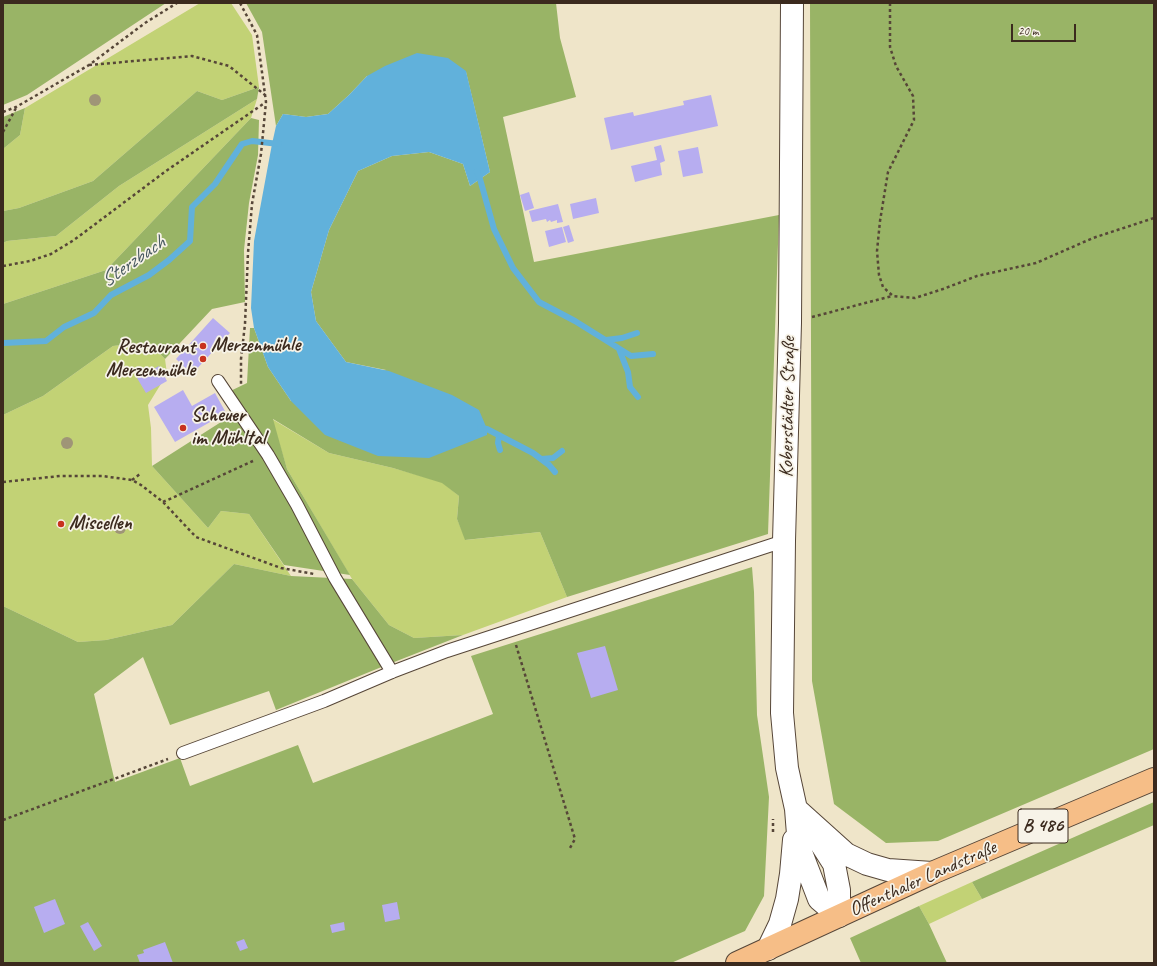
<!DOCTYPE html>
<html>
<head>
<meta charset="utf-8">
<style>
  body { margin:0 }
  #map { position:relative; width:1157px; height:966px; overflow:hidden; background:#efe5c9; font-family:Caveat,sans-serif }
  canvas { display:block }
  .frame { position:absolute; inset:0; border:4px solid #3b2a1e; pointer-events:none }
  .scale { position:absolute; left:1011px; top:24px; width:65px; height:18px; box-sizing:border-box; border:2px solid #3b2a1e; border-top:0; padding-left:5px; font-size:12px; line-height:14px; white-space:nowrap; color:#3b2a1e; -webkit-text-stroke:3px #f7f3e8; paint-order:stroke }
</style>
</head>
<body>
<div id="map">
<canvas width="1157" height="966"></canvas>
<div class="frame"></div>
<div class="scale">20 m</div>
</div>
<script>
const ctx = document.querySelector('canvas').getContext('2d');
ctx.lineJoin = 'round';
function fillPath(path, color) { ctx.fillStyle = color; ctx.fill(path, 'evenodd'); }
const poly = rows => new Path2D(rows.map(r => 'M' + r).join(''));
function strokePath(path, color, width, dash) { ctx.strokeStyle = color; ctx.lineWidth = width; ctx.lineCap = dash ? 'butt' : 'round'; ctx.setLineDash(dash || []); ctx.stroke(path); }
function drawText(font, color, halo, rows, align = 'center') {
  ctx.font = font + ' Caveat,sans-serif'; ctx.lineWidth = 3.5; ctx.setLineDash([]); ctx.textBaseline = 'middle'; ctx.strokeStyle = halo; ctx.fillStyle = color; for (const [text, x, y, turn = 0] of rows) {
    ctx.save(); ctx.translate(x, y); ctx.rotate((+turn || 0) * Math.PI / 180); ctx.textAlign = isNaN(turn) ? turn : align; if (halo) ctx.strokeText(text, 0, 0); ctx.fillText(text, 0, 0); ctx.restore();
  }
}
const green = poly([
  [200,3,231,3,252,35,259,87,222,100,197,91,93,181,19,208,3,211,3,149,20,135,25,108],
  [257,99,251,118,106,270,3,304,3,243,7,241,56,236,119,186],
  [149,342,165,359,167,374,148,405,151,428,152,466,208,528,221,511,249,514,291,576,234,564,172,625,106,640,78,642,3,606,3,415,43,396,113,346],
  [272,419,329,453,393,468,442,482,459,496,457,519,466,540,540,532,567,597,463,635,414,638,389,625,352,579,287,469],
  [972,882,982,899,929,924,919,906]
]);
const forest = poly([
  [3,3,166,3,27,95,3,105],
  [246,3,556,3,560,38,576,97,503,117,534,262,779,215,768,534,567,597,540,532,465,540,457,519,459,496,442,483,393,468,329,453,273,419,287,469,350,575,284,565,249,514,221,511,208,528,152,466,232,415,222,395,247,383,250,328,254,328,268,367,291,401,386,370,346,362,316,321,311,292,329,230,358,171,392,156,429,152,463,164,470,186,490,172,466,72,367,76,349,95,328,114,306,117,283,114,276,126,262,32],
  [810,3,1154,3,1154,749,938,841,886,843,834,804,812,681],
  [259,87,257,99,119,186,56,236,7,241,3,243,3,211,19,208,93,181,197,91,222,100],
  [25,108,20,135,3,149,3,117],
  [251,118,259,120,258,155,249,203,244,250,245,302,212,309,165,359,149,342,113,346,43,396,3,415,3,304,106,270],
  [234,564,291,576,352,579,389,625,414,638,463,635,384,666,276,710,269,691,170,725,143,657,94,694,115,782,180,758,190,786,298,745,313,783,493,714,471,656,752,567,754,592,757,715,769,797,764,896,745,931,671,963,3,963,3,606,78,642,106,640,172,625],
  [1154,802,1154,825,982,899,972,882],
  [919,906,929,924,947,963,861,963,850,938]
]);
const water = poly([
  [417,53,448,58,466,71,490,172,470,186,463,164,429,152,392,156,358,171,329,230,311,292,316,321,346,362,389,371,452,395,479,410,487,429,487,435,429,458,378,456,325,435,291,401,268,367,254,328,251,308,254,241,272,144,276,126,283,114,306,117,328,114,349,95,367,76,385,66]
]);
const stream = poly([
  [477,171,480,179,494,229,513,268,539,302,575,321,631,356,653,354],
  [606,340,622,338,637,333],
  [3,343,46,341,64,327,94,313,111,295,149,275,169,260,190,241,192,207,215,184,242,144,252,141,279,144],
  [619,349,628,372,630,387,638,397],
  [480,428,487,429,533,453,549,465,555,472],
  [499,435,498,443,500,450],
  [542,459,553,458,562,451]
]);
const building = poly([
  [711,95,718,126,611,150,604,118,633,112,634,116,684,105,683,101],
  [661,145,665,161,660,163,662,175,635,182,631,166,657,160,654,147],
  [698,147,703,173,683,177,678,151],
  [529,192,534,208,525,211,520,195],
  [596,198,599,213,573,219,570,204],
  [558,204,563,222,557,223,557,220,551,222,550,220,547,222,546,219,532,222,529,211],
  [569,225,574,241,568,243,563,227],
  [562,227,566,242,549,247,545,231],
  [213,318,230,333,192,374,176,359],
  [159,366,167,381,146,393,137,378],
  [183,390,192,406,215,393,226,413,175,442,154,407],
  [605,646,618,690,591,698,577,653],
  [55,899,65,924,44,933,34,907],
  [397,902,400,919,385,922,382,905],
  [88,922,102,946,94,951,80,926],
  [344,922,345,930,332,933,330,925],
  [244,939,248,948,240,951,236,942],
  [165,942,173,963,140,963,137,955,144,953,143,950]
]);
const path = poly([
  [240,3,257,35,266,102,261,154,252,204,248,253,245,324,241,359,241,384],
  [890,3,890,47,896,66,913,96,914,120,888,172,880,221,877,251,879,275,883,287,893,296,915,298,943,289,977,276,1036,263,1093,238,1154,218],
  [89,65,192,56,229,66,265,95],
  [3,112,16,107,89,65,145,23,177,3],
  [3,132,16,108],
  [3,266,30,261,51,254,74,240,166,171,266,102],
  [812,317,892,296],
  [132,480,140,474],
  [3,482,60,476,102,476,132,480,141,485,163,502,196,537,281,568,314,574],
  [163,502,253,461],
  [516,645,575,839,570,848],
  [3,820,168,759],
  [773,832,773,819]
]);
const service = poly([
  [218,381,268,455,297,505,335,578,392,672],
  [183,753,324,701,392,672,447,651,784,541]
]);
const tertiary = poly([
  [792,3,790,323,784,541,782,713,787,768,796,809,799,847,819,899,839,916],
  [796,809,846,854,867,864,888,870,932,873],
  [818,839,834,864,839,890,839,916],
  [768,949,780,924,787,899,791,874,794,840]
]);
const primary = poly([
  [737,963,932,873,1154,779]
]);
const trees = [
  [95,100],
  [67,443],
  [120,528]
];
const markers = [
  [203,346,4,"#c8321e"],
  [203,359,4,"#c8321e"],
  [183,428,4,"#c8321e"],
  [61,524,4,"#c8321e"]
];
const shields = [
  [1043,826,50]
];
const shieldNames = [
  ["B 486",1043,826]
];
const poiNames = [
  ["Merzenmühle",211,346],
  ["Restaurant",195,348,"right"],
  ["Merzenmühle",195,371,"right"],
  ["Scheuer",191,416],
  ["im Mühltal",191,439],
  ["Miscellen",69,524]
];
const streetNames = [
  ["Koberstädter Straße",788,407,-89],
  ["Offenthaler Landstraße",923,879,-24]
];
const waterNames = [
  ["Sterzbach",133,262,-35]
];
fillPath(green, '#c2d275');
fillPath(forest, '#99b466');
fillPath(water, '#61b1db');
strokePath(stream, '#61b1db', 6);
fillPath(building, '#b7adf0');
strokePath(service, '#564638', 14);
strokePath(tertiary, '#564638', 24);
strokePath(primary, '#564638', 24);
strokePath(path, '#564638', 2.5, [3, 3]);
strokePath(service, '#fff', 12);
strokePath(tertiary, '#fff', 22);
strokePath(primary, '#f6be87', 22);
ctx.fillStyle = '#9f9577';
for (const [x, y] of trees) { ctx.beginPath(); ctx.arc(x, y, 6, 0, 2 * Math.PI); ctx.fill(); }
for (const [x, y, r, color] of markers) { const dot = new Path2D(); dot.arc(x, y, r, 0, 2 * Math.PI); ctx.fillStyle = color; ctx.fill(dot); strokePath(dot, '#f7f3e8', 1.5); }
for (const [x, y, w] of shields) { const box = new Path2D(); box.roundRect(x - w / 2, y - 17, w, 34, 3); ctx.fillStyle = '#f7f3e8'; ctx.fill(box); strokePath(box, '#3b2a1e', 1); }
drawText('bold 19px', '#3b2a1e', null, shieldNames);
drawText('bold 20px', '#3b2a1e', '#f7f3e8', poiNames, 'left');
drawText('20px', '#3b2a1e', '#f7f3e8', streetNames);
drawText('italic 21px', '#485960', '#f7f3e8', waterNames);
</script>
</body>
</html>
